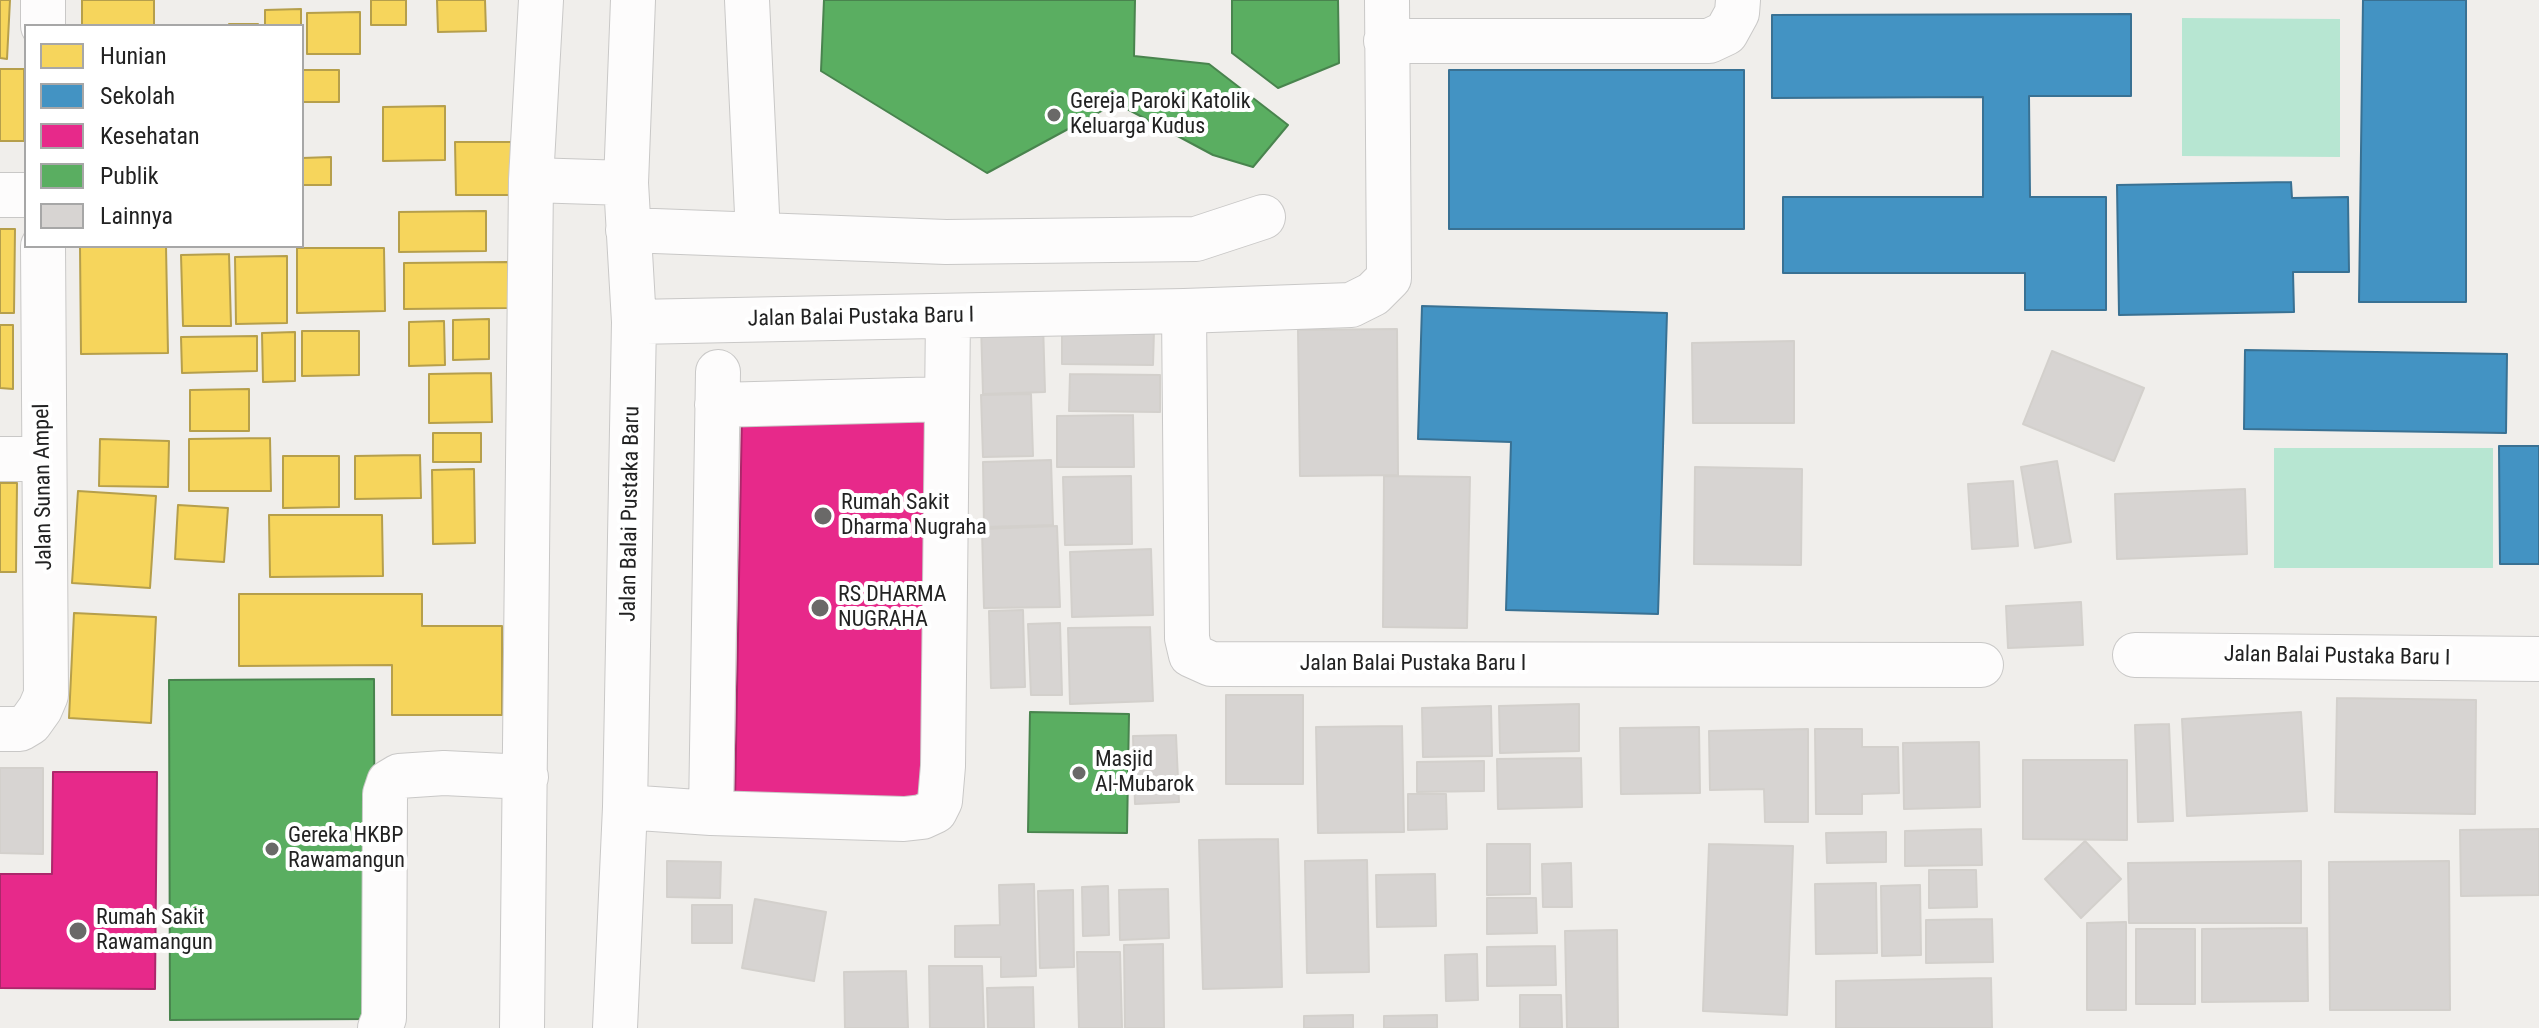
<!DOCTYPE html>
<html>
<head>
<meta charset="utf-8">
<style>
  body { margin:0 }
  #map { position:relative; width:2539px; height:1028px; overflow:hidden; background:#f0eeeb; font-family:"Roboto Condensed",sans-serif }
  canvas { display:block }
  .legend { position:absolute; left:24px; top:24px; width:280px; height:224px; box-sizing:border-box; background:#fff; border:2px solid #a7a7a7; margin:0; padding:10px 14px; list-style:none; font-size:24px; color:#222 }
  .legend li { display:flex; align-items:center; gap:16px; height:40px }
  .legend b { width:40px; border:2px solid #a7a7a7 }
</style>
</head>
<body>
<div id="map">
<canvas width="2539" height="1028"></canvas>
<ul class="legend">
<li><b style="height:22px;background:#f6d55c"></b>Hunian</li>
<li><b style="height:22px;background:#4393c3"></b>Sekolah</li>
<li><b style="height:22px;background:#e7298a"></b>Kesehatan</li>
<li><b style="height:22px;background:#5aae61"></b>Publik</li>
<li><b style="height:22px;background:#d7d4d2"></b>Lainnya</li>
</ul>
</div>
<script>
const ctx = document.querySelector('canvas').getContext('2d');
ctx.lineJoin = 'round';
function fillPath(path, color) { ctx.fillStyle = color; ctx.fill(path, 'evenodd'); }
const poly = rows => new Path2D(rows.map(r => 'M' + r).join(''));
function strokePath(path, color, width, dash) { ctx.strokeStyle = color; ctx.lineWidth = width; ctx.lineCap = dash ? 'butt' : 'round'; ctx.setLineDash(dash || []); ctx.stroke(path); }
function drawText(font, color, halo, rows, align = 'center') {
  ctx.font = font + ' "Roboto Condensed",sans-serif'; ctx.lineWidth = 8; ctx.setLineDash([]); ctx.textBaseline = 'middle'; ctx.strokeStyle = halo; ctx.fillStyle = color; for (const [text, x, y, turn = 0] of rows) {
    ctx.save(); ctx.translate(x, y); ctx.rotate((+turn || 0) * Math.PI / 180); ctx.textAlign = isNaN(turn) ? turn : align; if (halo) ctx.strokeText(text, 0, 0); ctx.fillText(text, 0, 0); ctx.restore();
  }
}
const pitch = poly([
  [2182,18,2340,19,2340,157,2182,156],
  [2274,448,2493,448,2493,568,2274,568]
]);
const homes = poly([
  [0,0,10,0,7,59,0,58,0,0],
  [82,0,154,0,154,26,82,26,82,0],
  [371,0,406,0,406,25,371,25,371,0],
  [437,0,485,0,486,31,438,32,437,0],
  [301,9,301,26,265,26,265,10,301,9],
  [360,12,360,54,307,54,307,13,360,12],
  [229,24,258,24,258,26,229,26,229,24],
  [0,69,24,69,24,141,0,141,0,69],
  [302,70,339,70,339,102,302,102,302,70],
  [445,106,445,160,383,161,383,107,445,106],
  [455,142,511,142,511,195,456,195,455,142],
  [331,157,331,185,302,185,302,158,331,157],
  [486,211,486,251,399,252,399,212,486,211],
  [0,229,15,229,14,313,0,313,0,229],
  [80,246,166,246,168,353,81,354,80,246],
  [297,248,384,248,385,311,297,313,297,248],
  [229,254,231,326,183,326,181,255,229,254],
  [287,256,287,323,236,324,235,257,287,256],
  [508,262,508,308,404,309,404,263,508,262],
  [489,319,489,359,453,360,453,320,489,319],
  [444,321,445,365,409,366,409,322,444,321],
  [0,325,13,325,13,389,0,388,0,325],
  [302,331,359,331,359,375,302,376,302,331],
  [295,332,295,381,263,382,262,333,295,332],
  [257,336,257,371,182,373,181,337,257,336],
  [491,373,492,422,429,423,429,374,491,373],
  [249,389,249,431,190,431,190,390,249,389],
  [433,433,481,433,481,462,433,462,433,433],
  [270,438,271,491,189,491,189,439,270,438],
  [100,439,169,441,168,487,99,486,100,439],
  [420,455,421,498,355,499,355,456,420,455],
  [283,456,339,456,339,507,283,508,283,456],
  [474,469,475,543,433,544,432,470,474,469],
  [0,483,17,483,16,572,0,572,0,483],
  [78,491,156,496,150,588,72,583,78,491],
  [178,505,228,508,224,562,175,559,178,505],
  [269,515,382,515,383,576,270,577,269,515],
  [239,594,422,594,422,626,502,626,502,715,392,715,392,665,239,666,239,594],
  [74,613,156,617,151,723,69,718,74,613]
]);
const schools = poly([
  [2363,0,2466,0,2466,302,2359,302,2363,0],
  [2131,14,2131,96,2029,96,2030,197,2106,197,2106,310,2025,310,2025,273,1783,273,1783,197,1983,197,1983,97,1772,98,1772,15,2131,14],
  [1449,70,1744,70,1744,229,1449,229,1449,70],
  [2291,182,2292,198,2348,197,2349,272,2293,272,2294,312,2119,315,2117,185,2291,182],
  [1422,306,1667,313,1658,614,1506,610,1511,442,1418,439,1422,306],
  [2245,350,2507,354,2506,433,2244,429,2245,350],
  [2499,446,2539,446,2539,564,2500,564,2499,446]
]);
const health = poly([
  [742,412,932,415,926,804,735,801,742,412],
  [53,772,157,772,155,989,0,988,0,874,52,874,53,772]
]);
const public = poly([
  [824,0,1135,0,1134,56,1209,64,1288,125,1253,167,1213,155,1116,103,987,173,821,71,824,0],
  [1232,0,1338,0,1339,63,1278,88,1232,53,1232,0],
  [374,679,375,1019,170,1020,169,680,374,679],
  [1030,712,1129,714,1127,833,1028,832,1030,712]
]);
const building = poly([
  [1043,323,1045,392,983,394,981,325,1043,323],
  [1062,329,1154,330,1153,365,1062,364,1062,329],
  [1397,329,1398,475,1300,476,1298,330,1397,329],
  [1794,341,1794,423,1693,423,1692,343,1794,341],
  [2052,351,2144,388,2114,461,2023,424,2052,351],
  [1070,374,1160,375,1160,412,1069,411,1070,374],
  [1031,394,1033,456,983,457,981,395,1031,394],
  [1133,415,1134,467,1057,467,1057,416,1133,415],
  [1051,460,1053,525,984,527,983,462,1051,460],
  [2057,461,2071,542,2035,548,2021,467,2057,461],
  [1695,467,1802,469,1801,565,1694,564,1695,467],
  [1131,476,1132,544,1065,545,1063,477,1131,476],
  [1384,476,1470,477,1467,628,1383,627,1384,476],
  [2013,481,2018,546,1972,549,1968,484,2013,481],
  [2245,489,2247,554,2117,559,2115,494,2245,489],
  [1057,526,1060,607,984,608,982,529,1057,526],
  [1151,549,1153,615,1072,617,1070,552,1151,549],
  [2081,602,2083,645,2008,648,2006,606,2081,602],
  [1023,610,1025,687,991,688,989,611,1023,610],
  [1060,623,1062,695,1031,695,1028,624,1060,623],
  [1150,627,1153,701,1070,704,1068,628,1150,627],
  [1226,695,1303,695,1303,784,1226,784,1226,695],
  [2337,698,2476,700,2475,814,2335,812,2337,698],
  [1579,704,1579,751,1500,753,1499,706,1579,704],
  [1491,706,1492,756,1423,757,1422,708,1491,706],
  [2301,712,2307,811,2187,816,2182,719,2301,712],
  [2169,724,2173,821,2138,822,2135,725,2169,724],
  [1402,726,1404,832,1318,833,1316,727,1402,726],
  [1699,727,1700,793,1621,794,1620,728,1699,727],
  [1808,729,1808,822,1765,822,1764,789,1710,790,1709,731,1808,729],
  [1815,729,1862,729,1862,747,1898,747,1899,793,1862,794,1862,814,1816,814,1815,729],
  [1176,735,1179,802,1135,804,1133,736,1176,735],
  [1979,742,1980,807,1904,809,1903,743,1979,742],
  [1581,758,1582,807,1498,809,1497,759,1581,758],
  [2023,760,2127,760,2127,840,2023,839,2023,760],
  [1484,761,1484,791,1417,792,1417,762,1484,761],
  [0,768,43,768,43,854,0,853,0,768],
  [1408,794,1446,794,1447,829,1408,830,1408,794],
  [1981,829,1982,865,1905,866,1905,831,1981,829],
  [2539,829,2539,895,2461,896,2460,830,2539,829],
  [1886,832,1886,862,1827,863,1826,833,1886,832],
  [1278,839,1282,987,1203,989,1199,840,1278,839],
  [2085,841,2121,879,2081,918,2045,879,2085,841],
  [1487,844,1530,844,1530,894,1487,895,1487,844],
  [1709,844,1793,846,1787,1015,1703,1011,1709,844],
  [1367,860,1369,972,1307,973,1305,861,1367,860],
  [667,861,721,862,720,898,667,897,667,861],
  [2301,861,2301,923,2129,923,2128,863,2301,861],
  [2449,861,2450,1010,2330,1010,2329,862,2449,861],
  [1571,863,1572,907,1543,907,1542,864,1571,863],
  [1929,870,1976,870,1977,907,1929,908,1929,870],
  [1435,874,1436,926,1377,927,1376,875,1435,874],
  [1876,883,1877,953,1816,954,1815,884,1876,883],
  [1034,884,1036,976,1001,977,1001,957,955,957,955,926,1000,925,999,885,1034,884],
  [1920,885,1921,955,1882,956,1881,886,1920,885],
  [1108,886,1109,935,1083,936,1082,887,1108,886],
  [1168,889,1169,938,1120,940,1119,890,1168,889],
  [1073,890,1074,967,1040,968,1038,891,1073,890],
  [1487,898,1536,898,1537,933,1487,934,1487,898],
  [755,899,826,912,814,981,742,968,755,899],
  [692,905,732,905,732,943,692,943,692,905],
  [1992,919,1993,962,1926,963,1926,920,1992,919],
  [2126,922,2126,1010,2087,1010,2087,923,2126,922],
  [2307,928,2308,1001,2202,1002,2202,929,2307,928],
  [2136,929,2195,929,2195,1004,2136,1004,2136,929],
  [1617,930,1618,1028,1567,1028,1565,931,1617,930],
  [1163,944,1164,1028,1125,1028,1124,945,1163,944],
  [1555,946,1556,985,1487,986,1487,947,1555,946],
  [1077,952,1120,952,1122,1028,1079,1028,1077,952],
  [1477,954,1478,1000,1446,1001,1445,955,1477,954],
  [929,966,982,966,984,1028,930,1028,929,966],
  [906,971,908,1028,845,1028,844,972,906,971],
  [1991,978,1992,1028,1836,1028,1836,981,1991,978],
  [1033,987,1034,1028,988,1028,987,988,1033,987],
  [1520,995,1561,995,1562,1028,1520,1028,1520,995],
  [1353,1015,1353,1028,1304,1028,1304,1016,1353,1015],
  [1437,1015,1437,1028,1384,1028,1384,1016,1437,1015]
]);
const minor = poly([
  [43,0,43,26],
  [747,0,758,235],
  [1386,41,1709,41,1726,33,1737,13,1738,0],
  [531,180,626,183],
  [0,195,26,195],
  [628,230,946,242,1196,239,1263,217],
  [1184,311,1187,638,1191,655,1211,664,1981,665],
  [634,322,1184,311,1351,305,1373,294,1389,278,1387,0],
  [717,405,946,399],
  [0,459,43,459],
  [2135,655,2539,659],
  [0,729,20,729,30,723,40,709,46,695,43,246],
  [625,807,711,813,904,819,922,817,935,811,940,801,943,766,948,316],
  [711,813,718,372],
  [380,1028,384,1018,385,794,389,782,399,776,444,773,526,777],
  [522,1028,531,180,541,0],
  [615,1028,625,807,634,322,626,183,633,0]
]);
const markers = [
  [1054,115,8,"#6a6968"],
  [823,516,10,"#6a6968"],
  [820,608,10,"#6a6968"],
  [1079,773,8,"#6a6968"],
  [272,849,8,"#6a6968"],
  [78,931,10,"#6a6968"]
];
const poiNames = [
  ["Gereja Paroki Katolik",1070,102],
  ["Keluarga Kudus",1070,127],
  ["Rumah Sakit",841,503],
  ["Dharma Nugraha",841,528],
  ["RS DHARMA",838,595],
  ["NUGRAHA",838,620],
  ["Masjid",1095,760],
  ["Al-Mubarok",1095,785],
  ["Gereka HKBP",288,836],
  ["Rawamangun",288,861],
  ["Rumah Sakit",96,918],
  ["Rawamangun",96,943]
];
const streetNames = [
  ["Jalan Balai Pustaka Baru I",861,318,-1],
  ["Jalan Sunan Ampel",44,487,-91],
  ["Jalan Balai Pustaka Baru",631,514,-89],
  ["Jalan Balai Pustaka Baru I",2337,657,1],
  ["Jalan Balai Pustaka Baru I",1413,664]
];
fillPath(pitch, '#b7e6d2');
fillPath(homes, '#f6d55c');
strokePath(homes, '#b69f4b', 2);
fillPath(schools, '#4393c3');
strokePath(schools, '#397193', 2);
fillPath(health, '#e7298a');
strokePath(health, '#ac276b', 2);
fillPath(public, '#5aae61');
strokePath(public, '#49844e', 2);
fillPath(building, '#d7d4d2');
strokePath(building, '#d3d0cc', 2);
strokePath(minor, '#c9c8c7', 46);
strokePath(minor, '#fdfcfc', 44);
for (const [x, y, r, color] of markers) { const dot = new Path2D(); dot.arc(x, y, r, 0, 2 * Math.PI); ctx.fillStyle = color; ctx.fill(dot); strokePath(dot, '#fff', 3); }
drawText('22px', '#222', '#fff', poiNames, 'left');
drawText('22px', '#222', '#fff', streetNames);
</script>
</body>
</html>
